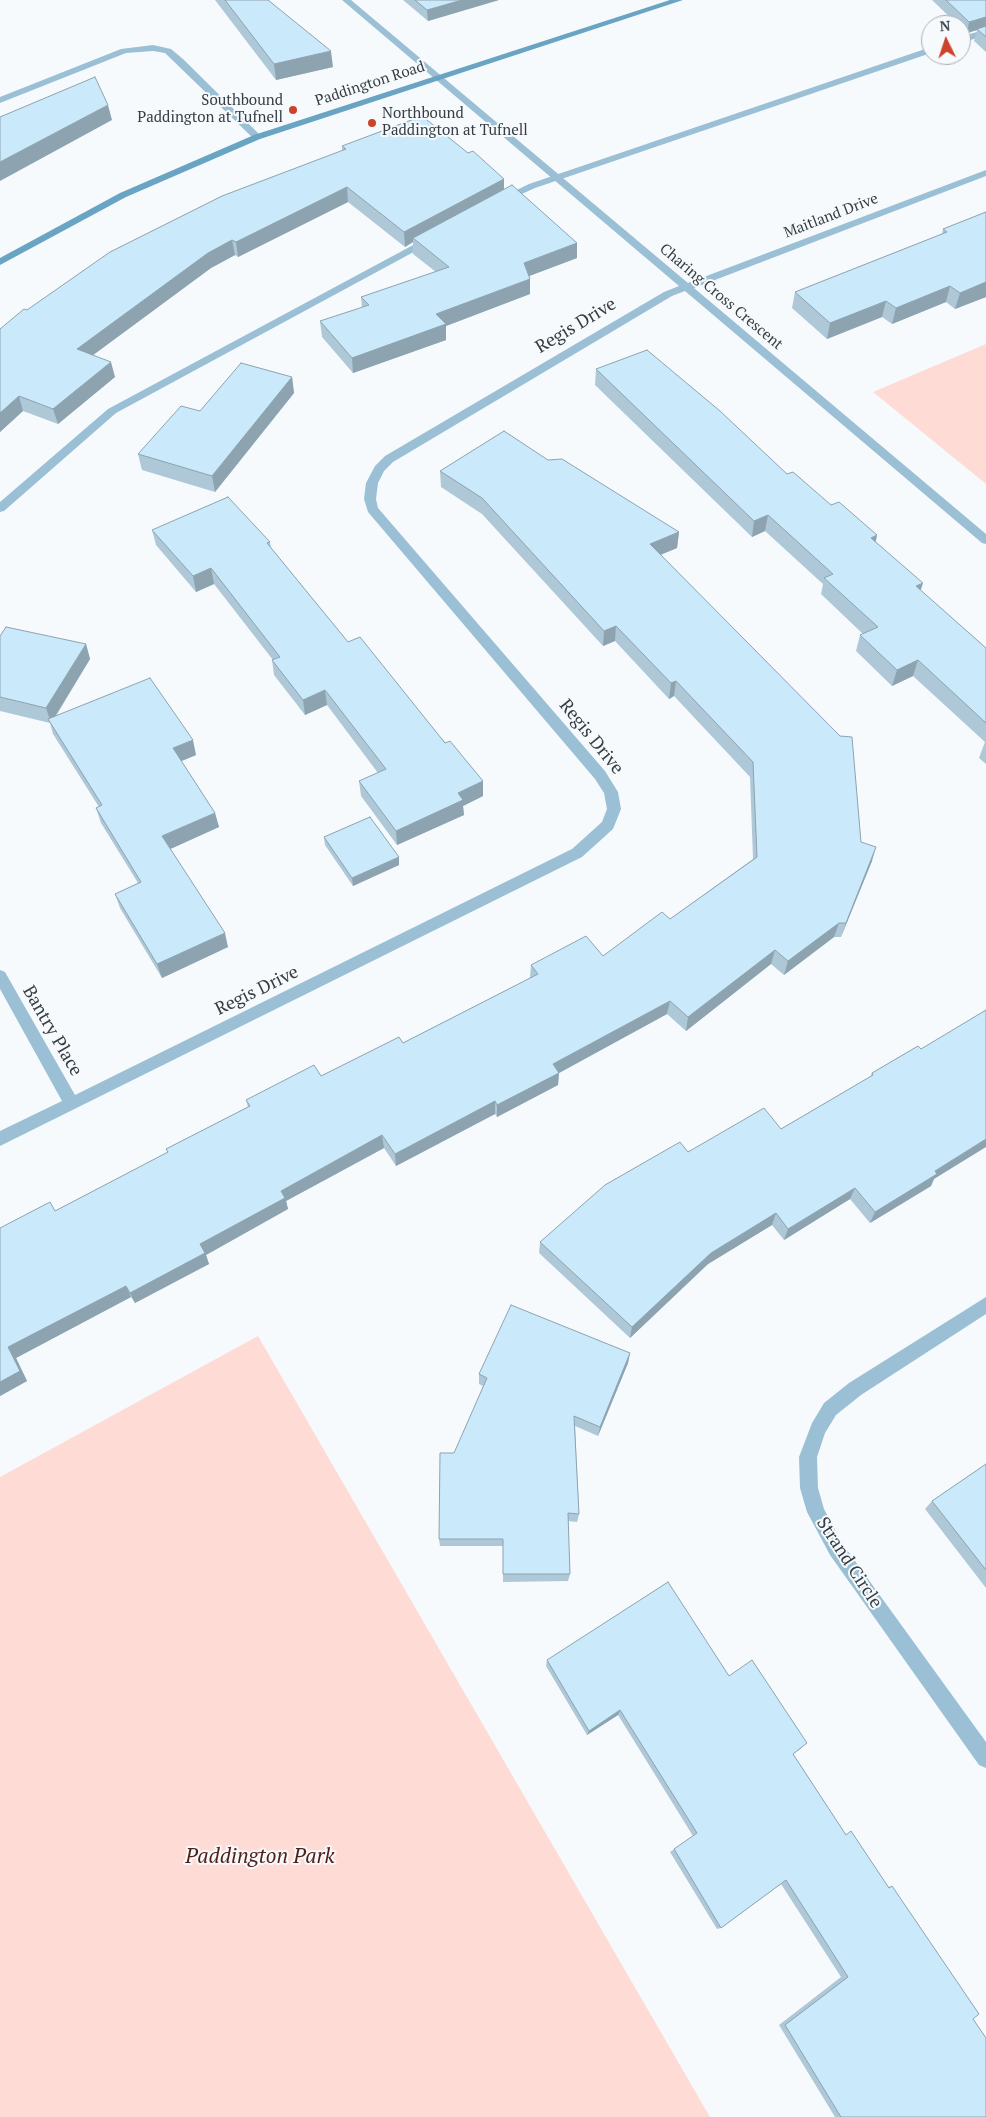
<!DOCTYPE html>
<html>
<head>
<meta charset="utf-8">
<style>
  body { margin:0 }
  #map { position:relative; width:986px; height:2117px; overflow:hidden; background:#f6fafd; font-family:"PT Serif",serif }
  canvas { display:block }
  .north { position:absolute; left:921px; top:15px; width:50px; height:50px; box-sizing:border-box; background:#f6fafd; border:1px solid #a9afb3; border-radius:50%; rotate:356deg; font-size:14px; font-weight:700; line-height:20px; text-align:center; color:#363e43 }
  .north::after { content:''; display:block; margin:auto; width:18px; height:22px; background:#cd422b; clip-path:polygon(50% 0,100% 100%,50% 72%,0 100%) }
</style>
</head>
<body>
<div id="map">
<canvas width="986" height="2117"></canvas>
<div class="north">N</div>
</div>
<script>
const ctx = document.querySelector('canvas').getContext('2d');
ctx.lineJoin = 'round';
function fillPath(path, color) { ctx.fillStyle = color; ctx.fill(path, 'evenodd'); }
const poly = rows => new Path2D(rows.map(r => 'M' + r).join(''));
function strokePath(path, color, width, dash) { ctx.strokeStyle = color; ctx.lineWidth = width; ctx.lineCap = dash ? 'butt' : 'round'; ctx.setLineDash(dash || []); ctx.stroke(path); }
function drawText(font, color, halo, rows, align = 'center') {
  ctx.font = font + ' "PT Serif",serif'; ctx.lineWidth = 4; ctx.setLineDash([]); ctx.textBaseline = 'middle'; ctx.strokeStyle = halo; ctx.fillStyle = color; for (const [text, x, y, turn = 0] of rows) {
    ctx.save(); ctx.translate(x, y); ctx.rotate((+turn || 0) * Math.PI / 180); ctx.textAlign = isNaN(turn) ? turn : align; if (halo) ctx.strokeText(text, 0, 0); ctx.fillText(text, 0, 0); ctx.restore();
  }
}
const green = poly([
  [986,344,986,484,873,392],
  [258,1336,710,2117,0,2117,0,1477]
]);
const lane = poly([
  [986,29,986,35,961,43,961,37,986,29],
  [153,45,171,49,183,59,260,135,260,139,254,139,165,53,153,51,126,53,0,103,0,97,121,49,153,45],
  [931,47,931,53,535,188,504,202,496,200,529,184,931,47],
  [430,236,434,237,434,241,116,413,4,511,0,512,0,502,108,409,430,236]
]);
const street = poly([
  [342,0,351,0,688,283,986,170,986,176,694,288,986,534,986,544,982,543,685,291,672,296,393,462,384,471,378,483,376,499,378,508,605,771,618,792,621,809,613,829,582,857,0,1146,0,1131,62,1101,0,989,0,970,5,972,75,1095,572,849,602,822,607,809,604,793,595,779,368,512,364,499,366,483,375,466,385,456,664,292,679,286,342,0],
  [986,1297,986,1314,861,1395,836,1415,825,1433,817,1457,818,1488,824,1509,842,1543,986,1742,986,1768,979,1765,830,1555,807,1512,800,1488,799,1457,812,1423,824,1403,849,1383,986,1297]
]);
const secondary = poly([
  [670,0,683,0,260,139,126,197,0,265,0,258,120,193,254,135,670,0]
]);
const wall = poly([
  [215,0,268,0,333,67,276,80],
  [403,0,499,0,428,21],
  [932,0,986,0,986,52,974,41,977,30,967,33,961,28,961,25,958,25],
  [342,146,468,153,504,179,504,190,577,243,577,258,529,276,530,279,530,294,446,326,446,340,353,373,322,337,320,321,362,308,361,297,436,272,413,254,413,242,405,247,348,202,238,257,235,255,211,268,93,355,115,377,58,424,23,411,0,432,0,329,27,310,342,151],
  [986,212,986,297,955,309,946,302,892,324,882,317,827,339,792,308,795,292,942,234,943,229],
  [596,369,787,474,831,505,877,535,876,542,921,591,986,648,986,764,979,758,985,742,913,676,892,686,856,651,860,635,863,634,821,594,823,584,765,531,752,537,595,385],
  [292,377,294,393,215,492,142,470,138,454,200,411],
  [548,460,679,532,677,548,660,555,861,842,872,861,841,937,834,937,784,975,771,964,686,1031,667,1014,559,1073,558,1085,497,1117,495,1114,396,1166,384,1148,286,1201,288,1209,206,1255,209,1264,135,1303,131,1297,16,1358,27,1381,0,1396,55,1211,168,1153,166,1149,248,1107,246,1100,321,1076,403,1043,530,978,531,965,603,956,670,919,753,859,750,777,674,696,669,699,615,641,603,646,482,514,441,487,440,471],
  [152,530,270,542,271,548,348,642,483,781,483,796,463,806,464,815,397,845,361,796,359,781,378,773,327,705,305,715,274,675,272,660,273,660,214,584,196,592,156,545],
  [0,636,86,644,90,659,56,716,196,755,181,761,215,813,219,827,170,849,228,947,162,978,120,908,115,894,138,883,101,823,96,808,99,807,53,734,50,723,0,711],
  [324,837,399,857,399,865,353,886,325,845],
  [918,1046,934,1179,931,1186,870,1223,850,1199,784,1240,772,1225,708,1264,630,1338,539,1253,540,1242,688,1152,781,1129,870,1077,872,1073],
  [630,1353,628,1363,598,1436,575,1426,579,1514,577,1522,568,1521,570,1574,568,1581,503,1582,503,1546,440,1546,439,1539,483,1386,479,1384,479,1374],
  [986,1464,986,1588,925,1509,932,1501],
  [547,1660,729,1676,802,1748,793,1754,846,1835,888,1887,892,1886,973,2019,986,2117,835,2117,779,2025,841,1977,781,1884,721,1928,717,1929,670,1852,693,1836,618,1715,587,1735,546,1666]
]);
const shadedWall = poly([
  [462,0,499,0,428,21,427,10],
  [986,17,986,28,977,29,977,30,967,33,969,22],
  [331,51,333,67,276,80,274,64],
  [108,105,112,120,0,181,0,162],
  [504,179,504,193,413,238,413,242,405,247,404,232],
  [347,187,348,202,238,257,236,242],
  [232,240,235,255,211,268,81,364,77,349,208,253],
  [577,243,577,258,524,278,524,263],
  [530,279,530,294,446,326,446,340,353,373,352,358,436,314],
  [986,282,986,297,955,309,960,293],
  [950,286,946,302,892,324,896,308],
  [886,301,882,317,827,339,830,323],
  [111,362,115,377,58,424,53,409],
  [292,377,294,393,215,492,212,476],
  [19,396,23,411,0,432,0,413],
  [768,515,765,531,752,537,754,521],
  [679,532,677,548,648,560,650,544],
  [877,535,873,551,871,538],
  [211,568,214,584,196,592,193,576],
  [923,583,918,599,916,586],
  [616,626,615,641,603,646,604,631],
  [86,644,90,659,51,723,46,708],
  [918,660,913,676,892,686,897,670],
  [676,681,674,696,669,699,671,683],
  [325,690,327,705,305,715,303,700],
  [193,740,196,755,177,763,173,748],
  [483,781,483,796,463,806,464,815,397,845,396,831,458,793],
  [215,813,219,827,166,851,162,836],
  [876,847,872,861,841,937,846,923],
  [399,857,399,865,353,886,352,878],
  [839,923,834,937,784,975,788,961],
  [225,933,228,947,162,978,157,964],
  [775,950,771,964,686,1031,688,1017],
  [670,1001,667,1014,559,1073,558,1085,497,1117,497,1105,553,1064],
  [495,1101,495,1114,396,1166,395,1154],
  [382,1135,384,1148,286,1201,288,1209,206,1255,209,1264,135,1303,130,1293,200,1244,281,1191],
  [986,1139,986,1147,934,1179,931,1186,870,1223,875,1212,935,1171],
  [855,1188,850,1199,784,1240,788,1229],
  [776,1213,772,1225,708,1264,630,1338,632,1327,711,1253],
  [126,1286,131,1297,16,1358,27,1381,0,1396,0,1382,8,1347],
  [630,1353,628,1363,598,1436,600,1427],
  [620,1710,618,1715,587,1735,589,1731]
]);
const building = poly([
  [225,0,268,0,331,51,274,64,225,0],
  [415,0,462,0,427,10,415,0],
  [946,0,986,0,986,17,969,22,946,0],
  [986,26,986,37,977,29,986,26],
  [95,77,108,105,0,162,0,117,95,77],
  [422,116,468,153,473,151,504,179,404,232,347,187,236,242,232,240,208,253,77,349,111,362,53,409,19,396,0,413,0,329,24,309,27,310,110,252,222,196,346,149,342,146,422,116],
  [512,185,577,243,524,263,530,279,436,314,446,324,352,358,320,321,369,305,361,297,449,267,413,238,512,185],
  [986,212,986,282,960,293,950,286,896,308,886,301,830,323,795,292,947,232,943,229,986,212],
  [647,350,720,411,787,474,793,472,831,505,839,502,877,535,871,538,923,583,916,586,986,648,986,723,918,660,897,670,860,635,878,627,824,578,833,574,768,515,754,521,596,369,647,350],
  [241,363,292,377,212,476,138,454,181,406,200,411,241,363],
  [504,431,548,460,562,459,679,532,650,544,840,736,852,737,861,842,876,847,846,923,839,923,788,961,775,950,688,1017,670,1001,553,1064,559,1073,497,1105,495,1101,395,1154,382,1135,281,1191,285,1198,200,1244,205,1253,130,1293,126,1286,8,1347,20,1371,0,1382,0,1228,50,1202,55,1211,168,1152,166,1149,250,1106,246,1100,314,1065,321,1076,399,1037,403,1043,538,974,531,965,586,936,603,956,662,912,670,919,757,857,753,762,676,681,671,683,616,626,604,631,482,498,440,471,504,431],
  [228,497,270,542,267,543,348,642,360,637,445,743,450,741,483,781,458,793,463,800,396,831,359,781,386,769,325,690,303,700,272,660,280,657,211,568,193,576,152,530,228,497],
  [6,627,86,644,46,708,0,697,0,636,6,627],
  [150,678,193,740,173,748,215,813,162,836,225,933,157,964,115,894,141,882,96,808,102,805,48,719,150,678],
  [370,817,399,857,352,878,324,837,370,817],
  [986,1010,986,1139,935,1171,937,1174,875,1212,855,1188,788,1229,776,1213,711,1253,632,1327,540,1242,605,1185,680,1142,688,1152,764,1108,781,1129,873,1075,872,1073,918,1046,921,1049,986,1010],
  [511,1305,630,1353,600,1427,574,1416,579,1514,568,1513,570,1574,503,1574,503,1539,439,1539,440,1453,454,1453,487,1378,479,1374,511,1305],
  [986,1464,986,1570,932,1501,986,1464],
  [668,1582,729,1676,752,1660,807,1743,793,1754,846,1835,851,1831,889,1888,892,1886,979,2014,973,2019,986,2038,986,2117,841,2117,785,2025,848,1977,786,1880,721,1928,674,1849,697,1833,620,1710,589,1731,547,1660,668,1582]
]);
const markers = [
  [293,110,5,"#cd422b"],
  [372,123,5,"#cd422b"]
];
const farStreetnames = [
  ["Paddington Road",370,84,-18],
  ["Maitland Drive",831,216,-21],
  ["Charing Cross Crescent",721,297,40]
];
const farPoinames = [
  ["Southbound",283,101],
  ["Paddington at Tufnell",283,118],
  ["Northbound",382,114,"left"],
  ["Paddington at Tufnell",382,131,"left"]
];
const streetNames = [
  ["Regis Drive",576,326,-31],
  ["Regis Drive",591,737,51],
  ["Regis Drive",257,991,-26],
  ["Bantry Place",52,1031,60],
  ["Strand Circle",849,1563,57]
];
const nearParknames = [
  ["Paddington Park",260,1857]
];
fillPath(green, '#fedcd5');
fillPath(lane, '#9bc0d5');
fillPath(street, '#9bc0d5');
fillPath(secondary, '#6aa4c3');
fillPath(wall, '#aec8d8');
fillPath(shadedWall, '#8da3b0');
fillPath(building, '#cae9fb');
strokePath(building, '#8da3b0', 1);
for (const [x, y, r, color] of markers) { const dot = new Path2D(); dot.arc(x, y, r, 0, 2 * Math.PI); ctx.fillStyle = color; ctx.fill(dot); strokePath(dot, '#f6fafd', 2); }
drawText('15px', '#363e43', '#f6fafd', farStreetnames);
drawText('15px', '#363e43', '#f6fafd', farPoinames, 'right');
drawText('18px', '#363e43', '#f6fafd', streetNames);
drawText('italic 21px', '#531e15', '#f6fafd', nearParknames);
</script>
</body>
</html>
